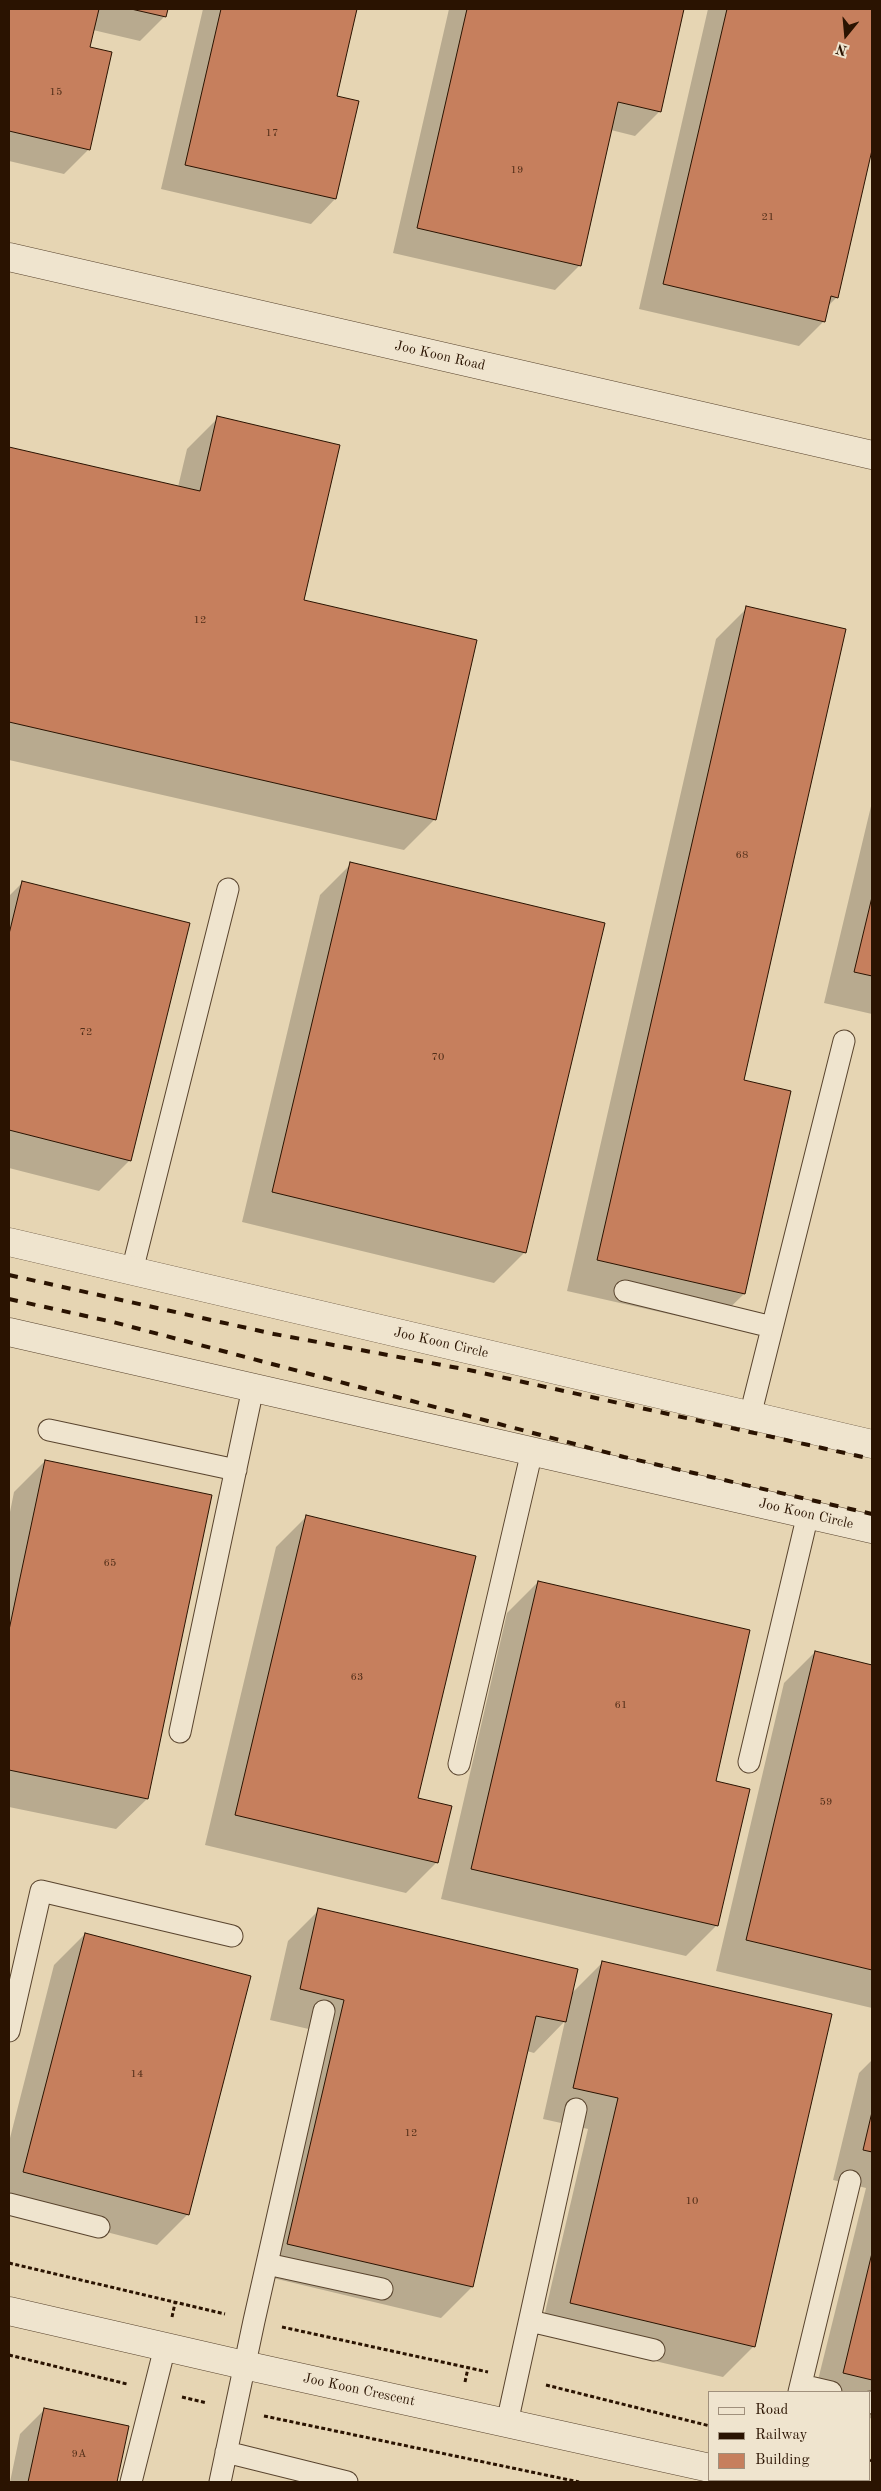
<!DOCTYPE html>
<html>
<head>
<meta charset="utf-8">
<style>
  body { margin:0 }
  #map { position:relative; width:881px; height:2491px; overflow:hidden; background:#e6d5b3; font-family:"Old Standard TT",serif }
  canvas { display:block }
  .frame { position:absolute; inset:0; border:10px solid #2a1301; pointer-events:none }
  .legend { position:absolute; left:708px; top:2391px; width:162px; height:90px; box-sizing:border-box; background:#efe4ce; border:1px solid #a0907c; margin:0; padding:6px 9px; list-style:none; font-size:15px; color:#2a1301 }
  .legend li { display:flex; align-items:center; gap:10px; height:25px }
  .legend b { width:25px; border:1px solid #a0907c }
  .north { position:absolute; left:821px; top:10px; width:50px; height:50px; -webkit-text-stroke:4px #efe4ce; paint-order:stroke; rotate:197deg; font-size:14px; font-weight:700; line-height:20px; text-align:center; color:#2a1301 }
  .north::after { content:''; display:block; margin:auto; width:18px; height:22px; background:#2a1301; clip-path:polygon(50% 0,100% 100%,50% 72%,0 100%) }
</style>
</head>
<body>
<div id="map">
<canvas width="881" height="2491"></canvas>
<div class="frame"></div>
<ul class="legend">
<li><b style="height:6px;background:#efe4ce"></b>Road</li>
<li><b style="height:6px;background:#2a1301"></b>Railway</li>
<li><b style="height:14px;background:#c67f5d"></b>Building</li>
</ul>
<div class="north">N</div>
</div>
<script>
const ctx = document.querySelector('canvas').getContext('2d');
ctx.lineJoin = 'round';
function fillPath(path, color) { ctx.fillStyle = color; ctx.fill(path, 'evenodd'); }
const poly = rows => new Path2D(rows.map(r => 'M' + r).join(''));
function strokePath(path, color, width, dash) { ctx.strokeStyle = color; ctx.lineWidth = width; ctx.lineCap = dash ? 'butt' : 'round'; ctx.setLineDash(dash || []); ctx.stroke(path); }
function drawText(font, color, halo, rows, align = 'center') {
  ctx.font = font + ' "Old Standard TT",serif'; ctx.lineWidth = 4.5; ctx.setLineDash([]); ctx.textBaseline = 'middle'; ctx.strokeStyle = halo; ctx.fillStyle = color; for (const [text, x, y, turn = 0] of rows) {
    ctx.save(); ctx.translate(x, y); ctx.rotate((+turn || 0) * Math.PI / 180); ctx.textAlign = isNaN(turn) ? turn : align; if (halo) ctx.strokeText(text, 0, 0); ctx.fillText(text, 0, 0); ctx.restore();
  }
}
const shadow = poly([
  [9,9,167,9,165,16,140,41,93,30,88,48,89,149,64,174,9,161],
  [203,9,356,9,336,97,335,199,311,224,161,189],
  [449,9,683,9,660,111,635,136,611,130,580,265,555,290,393,253],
  [708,9,872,9,872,144,837,297,827,307,824,321,799,346,639,309],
  [218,418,303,601,435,819,404,850,9,760,9,448,178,487,187,449],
  [747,608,742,1081,744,1294,713,1324,567,1291,716,639],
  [872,802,872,1014,824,1003],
  [351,864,525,1252,494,1283,242,1222,320,895],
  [23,882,130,1160,99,1191,9,1168,9,896],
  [45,1461,147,1799,116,1829,9,1807,9,1517,14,1492],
  [307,1516,417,1799,437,1862,406,1893,205,1845,276,1547],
  [538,1582,714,1782,717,1925,686,1956,441,1899,507,1613],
  [815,1652,872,1666,872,2008,716,1971,784,1683],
  [319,1910,571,1994,603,1962,754,2346,723,2377,540,2334,588,2129,543,2119,565,2021,534,2053,527,2051,472,2287,441,2318,256,2274,313,2030,270,2020,288,1941],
  [85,1934,188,2214,157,2245,9,2207,9,2142,54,1965],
  [872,2060,872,2419,870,2418,870,2392,815,2392,866,2188,833,2180,859,2073],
  [45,2409,128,2427,116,2482,10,2482,20,2434]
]);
const building = poly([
  [9,9,99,9,90,47,112,52,90,150,9,131,9,9],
  [131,9,168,9,166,17,131,9],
  [221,9,357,9,337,96,359,101,336,199,185,165,221,9],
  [467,9,684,9,661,112,618,102,581,266,417,228,467,9],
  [727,9,872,9,872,150,838,298,831,296,825,322,663,284,727,9],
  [217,416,340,445,304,600,477,640,436,820,9,722,9,447,200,491,217,416],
  [746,606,846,629,744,1080,791,1091,745,1294,597,1260,746,606],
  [350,862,605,923,526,1253,272,1192,350,862],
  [22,881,190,923,131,1161,9,1130,9,934,22,881],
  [872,897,872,976,854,972,872,897],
  [45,1460,212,1495,148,1799,9,1770,9,1630,45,1460],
  [306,1515,476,1556,418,1798,452,1806,438,1863,235,1815,306,1515],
  [538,1581,750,1630,716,1781,750,1789,718,1926,471,1869,538,1581],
  [815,1651,872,1665,872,1970,746,1940,815,1651],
  [318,1908,578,1969,566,2022,536,2016,473,2287,287,2244,344,2000,300,1989,318,1908],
  [85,1933,251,1976,189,2215,23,2172,85,1933],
  [602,1961,832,2014,755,2347,570,2303,618,2098,573,2088,602,1961],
  [872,2112,872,2152,863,2150,872,2112],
  [872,2253,872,2380,843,2373,872,2253],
  [44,2408,129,2426,117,2482,28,2482,44,2408]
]);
const path = poly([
  [9,2263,225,2314],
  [172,2317,175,2303],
  [282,2327,488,2372],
  [9,2355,127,2384],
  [465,2382,468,2368],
  [546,2385,710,2426],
  [182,2397,207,2403],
  [264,2416,579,2482],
  [870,2460,872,2461]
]);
const lane = poly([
  [132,1271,228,889],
  [625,1291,772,1327],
  [750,1416,844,1041],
  [49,1430,236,1470],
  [180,1732,253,1388],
  [749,1762,808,1514],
  [459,1764,532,1451],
  [9,2031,41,1891,232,1936],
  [9,2204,99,2227],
  [267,2264,382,2289],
  [530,2321,654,2350],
  [801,2385,831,2392],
  [799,2392,850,2181],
  [870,2402,872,2403],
  [507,2423,576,2109],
  [226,2452,347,2482],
  [131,2482,165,2347],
  [220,2482,254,2321,324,2011]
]);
const street = poly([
  [9,257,872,455],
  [9,1242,872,1444],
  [9,1332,872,1529],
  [9,2311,244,2365,710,2468],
  [774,2480,788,2482]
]);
const rail = poly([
  [9,1275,274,1334,469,1370,872,1459],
  [9,1299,113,1322,624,1457,872,1514]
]);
const numberNames = [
  ["15",56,92],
  ["17",272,133],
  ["19",517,170],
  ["21",768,217],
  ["12",200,620],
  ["68",742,855],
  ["72",86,1032],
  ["70",438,1057],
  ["65",110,1563],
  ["63",357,1677],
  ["61",621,1705],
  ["59",826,1802],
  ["14",137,2074],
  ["12",411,2133],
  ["10",692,2201],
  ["9A",79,2454]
];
const streetNames = [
  ["Joo Koon Road",440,356,13],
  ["Joo Koon Circle",441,1343,13],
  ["Joo Koon Circle",806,1514,13],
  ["Joo Koon Crescent",359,2390,12]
];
fillPath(shadow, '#0003');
fillPath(building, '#c67f5d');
strokePath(building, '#2a1301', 1);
strokePath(lane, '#59442e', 23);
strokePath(street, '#59442e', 29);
strokePath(path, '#2a1301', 3, [4, 2.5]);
strokePath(lane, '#efe4ce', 21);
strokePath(street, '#efe4ce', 28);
strokePath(rail, '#2a1301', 4, [9, 9]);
drawText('11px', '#512e18', null, numberNames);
drawText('14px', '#2a1301', '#efe4ce', streetNames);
</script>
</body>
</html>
